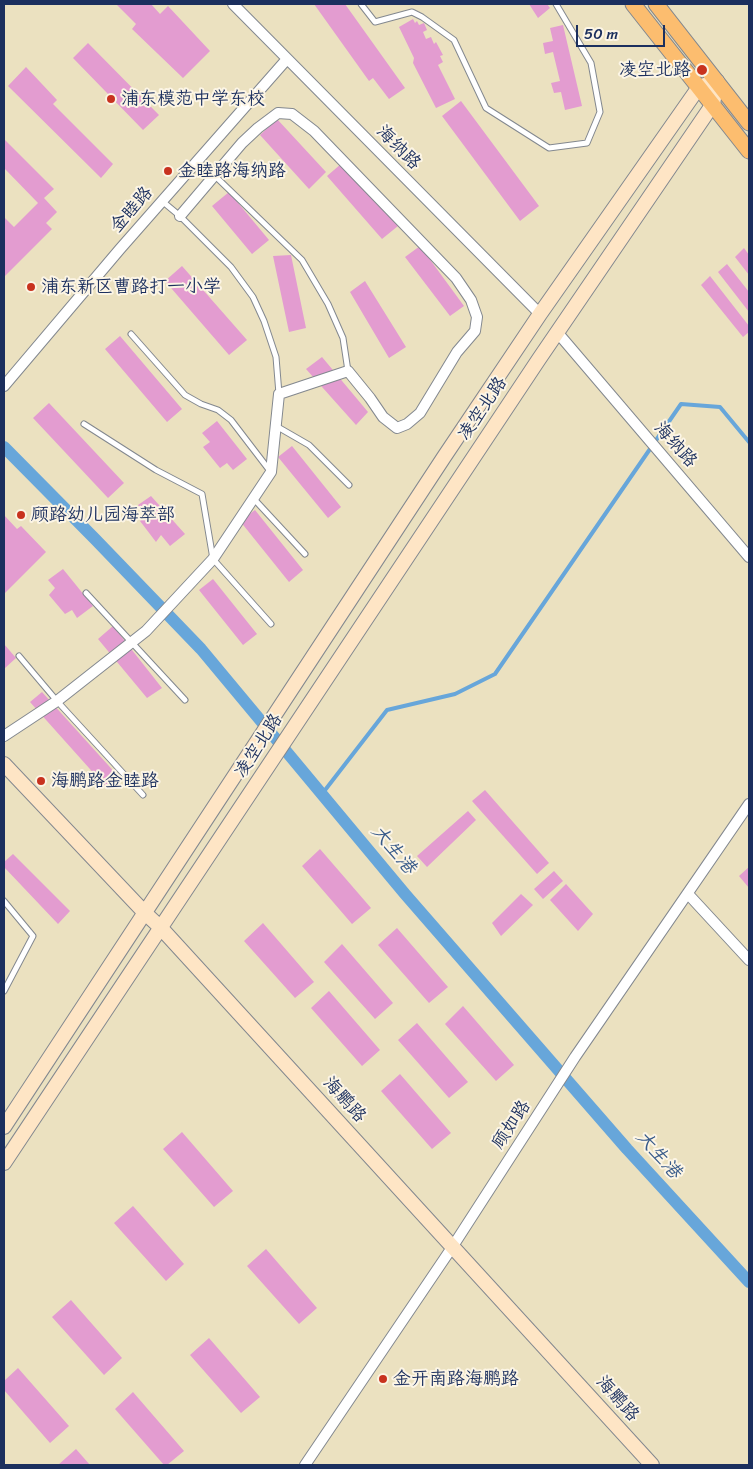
<!DOCTYPE html>
<html>
<head>
<meta charset="utf-8">
<style>
  body { margin:0 }
  #map { position:relative; width:753px; height:1469px; overflow:hidden; background:#ebe1c0; font-family:Sriracha,sans-serif }
  canvas { display:block }
  .frame { position:absolute; inset:0; border:5px solid #1b2f5e; pointer-events:none }
  .scale { position:absolute; left:576px; top:25px; width:89px; height:22px; box-sizing:border-box; border:2px solid #1b2f5e; border-top:0; padding-left:6px; font-size:15px; line-height:18px; white-space:nowrap; color:#1b2f5e; -webkit-text-stroke:4px #fcf5e5; paint-order:stroke }
</style>
</head>
<body>
<div id="map">
<canvas width="753" height="1469"></canvas>
<div class="frame"></div>
<div class="scale">50 m</div>
</div>
<script>
const ctx = document.querySelector('canvas').getContext('2d');
ctx.lineJoin = 'round';
const poly = rows => new Path2D(rows.map(r => 'M' + r).join(''));
function strokePath(path, color, width, dash) { ctx.strokeStyle = color; ctx.lineWidth = width; ctx.lineCap = dash ? 'butt' : 'round'; ctx.setLineDash(dash || []); ctx.stroke(path); }
function fillPath(path, color) { ctx.fillStyle = color; ctx.fill(path, 'evenodd'); }
function drawText(font, color, halo, rows, align = 'center') {
  ctx.font = font + ' Sriracha,"LXGW WenKai TC",sans-serif'; ctx.lineWidth = 4; ctx.setLineDash([]); ctx.textBaseline = 'middle'; ctx.strokeStyle = halo; ctx.fillStyle = color; for (const [text, x, y, turn = 0] of rows) {
    ctx.save(); ctx.translate(x, y); ctx.rotate((+turn || 0) * Math.PI / 180); ctx.textAlign = isNaN(turn) ? turn : align; if (halo) ctx.strokeText(text, 0, 0); ctx.fillText(text, 0, 0); ctx.restore();
  }
}
const stream = poly([
  [322,794,387,710,455,694,495,674,681,404,720,407,749,442]
]);
const canal = poly([
  [4,447,95,539,201,649,405,894,627,1149,749,1282]
]);
const building = poly([
  [116,4,151,4,160,14,168,6,210,51,183,78,132,29,136,24],
  [314,4,345,4,405,88,389,99,373,78,369,81],
  [529,4,547,4,550,8,538,18],
  [413,19,415,23,417,21,419,25,424,23,427,30,423,32,426,39,431,37,434,44,436,42,443,55,440,56,443,62,438,65,455,99,436,108,413,63,414,58,399,27],
  [563,25,582,106,565,110,561,92,554,93,551,83,560,81,553,52,545,54,543,43,553,41,550,28],
  [88,43,159,115,143,130,73,58],
  [26,67,57,100,53,104,113,164,101,178,8,86],
  [461,101,539,206,520,221,442,116],
  [277,119,326,172,309,189,260,135],
  [4,139,54,189,44,198,57,212,46,223,52,229,4,277,4,217,14,227,38,203,4,168],
  [341,164,398,226,382,239,327,176],
  [229,192,269,240,252,254,212,206],
  [420,246,464,306,450,316,405,257],
  [744,248,749,255,749,275,735,257],
  [291,255,306,328,289,332,273,256],
  [727,264,749,292,749,312,718,272],
  [182,266,247,340,229,355,165,281],
  [710,276,749,326,749,332,743,337,701,285],
  [365,281,406,347,389,358,350,292],
  [120,336,182,409,167,422,105,349],
  [322,357,368,412,356,425,306,369],
  [49,403,124,483,108,498,33,418],
  [217,421,247,459,233,470,227,463,220,468,203,447,210,442,202,433],
  [292,446,341,507,328,518,278,457],
  [151,496,185,534,170,546,161,535,156,542,140,521,145,516,138,505],
  [255,510,303,570,289,582,240,521],
  [4,515,17,529,21,526,46,552,4,594],
  [63,569,93,606,77,618,72,610,65,614,49,595,55,588,48,580],
  [213,579,257,634,243,645,199,590],
  [113,626,162,688,147,698,98,639],
  [4,644,16,658,4,669],
  [42,692,118,776,106,787,30,702],
  [485,790,549,863,537,874,472,801],
  [468,811,476,820,427,867,417,856],
  [320,849,371,908,352,924,302,866],
  [13,854,70,911,58,924,4,867,4,862],
  [749,867,749,888,739,876],
  [554,871,563,881,543,899,534,889],
  [566,884,593,914,578,931,550,900],
  [521,894,533,905,501,936,492,923],
  [263,923,314,982,295,998,244,941],
  [397,928,448,987,429,1003,378,945],
  [342,944,393,1003,375,1019,324,962],
  [329,991,380,1050,362,1066,311,1008],
  [463,1006,514,1065,496,1081,445,1024],
  [417,1023,468,1082,449,1098,398,1040],
  [400,1074,451,1133,432,1149,381,1091],
  [182,1132,233,1191,214,1207,163,1149],
  [133,1206,184,1264,166,1281,114,1223],
  [266,1249,317,1308,299,1324,247,1266],
  [71,1300,122,1358,104,1375,52,1317],
  [209,1338,260,1397,241,1413,190,1355],
  [18,1368,69,1426,50,1443,4,1390,4,1381],
  [133,1392,184,1451,167,1465,164,1465,115,1409],
  [76,1449,90,1465,58,1465]
]);
const lane = poly([
  [361,4,375,22,412,12,422,17,454,40,486,108,549,148,587,143,600,112,591,63,556,4],
  [214,175,302,260,328,304,343,338,348,371],
  [162,201,180,216,231,267,253,297,264,321,276,357,279,394],
  [131,334,185,395,201,404,218,410,231,420,270,471],
  [84,424,156,470,202,494,213,559,271,624],
  [276,426,309,445,349,485],
  [254,499,305,554],
  [86,593,185,700],
  [19,656,57,701,143,795],
  [4,901,33,936,4,991]
]);
const street = poly([
  [233,4,540,314],
  [557,332,749,557],
  [4,386,120,249,287,59],
  [4,736,57,701,146,631,213,559,271,472,279,394,348,371,370,398,383,417,397,428,407,424,420,413,457,352,475,331,477,317,471,300,456,278,314,131,292,114,278,113,258,128,242,143,180,216],
  [688,894,749,960],
  [305,1465,453,1246,575,1057,749,804]
]);
const secondary = poly([
  [4,764,145,913,161,928,652,1465],
  [4,1127,444,457,540,314,699,87,717,81,713,104,539,359,4,1163]
]);
const primary = poly([
  [633,4,749,151],
  [656,4,749,123]
]);
const markers = [
  [702,70,6,"#c8321e"],
  [111,99,5,"#c8321e"],
  [168,171,5,"#c8321e"],
  [31,287,5,"#c8321e"],
  [21,515,5,"#c8321e"],
  [41,781,5,"#c8321e"],
  [383,1379,5,"#c8321e"]
];
const poiNames = [
  ["凌空北路",691,70,"right"],
  ["浦东模范中学东校",121,99],
  ["金睦路海纳路",178,171],
  ["浦东新区曹路打一小学",41,287],
  ["顾路幼儿园海萃部",31,515],
  ["海鹏路金睦路",51,781],
  ["金开南路海鹏路",393,1379]
];
const streetNames = [
  ["海纳路",398,148,45],
  ["金睦路",132,210,-49],
  ["凌空北路",483,409,-56],
  ["海纳路",675,445,48],
  ["凌空北路",259,746,-57],
  ["海鹏路",344,1100,48],
  ["顾如路",512,1125,-57],
  ["海鹏路",617,1399,48]
];
const waterNames = [
  ["大生港",393,850,50],
  ["大生港",658,1155,48]
];
strokePath(stream, '#67a6da', 4);
strokePath(canal, '#67a6da', 12);
fillPath(building, '#e39cd0');
strokePath(lane, '#83888f', 7);
strokePath(street, '#83888f', 12);
strokePath(secondary, '#83888f', 16);
strokePath(primary, '#83888f', 17);
strokePath(lane, '#fff', 5);
strokePath(street, '#fff', 10);
strokePath(secondary, '#fee5c5', 14);
strokePath(primary, '#fcbd6f', 15);
for (const [x, y, r, color] of markers) { const dot = new Path2D(); dot.arc(x, y, r, 0, 2 * Math.PI); ctx.fillStyle = color; ctx.fill(dot); strokePath(dot, '#fcf5e5', 2); }
drawText('18px', '#1b2f5e', '#fcf5e5', poiNames, 'left');
drawText('18px', '#1b2f5e', '#fcf5e5', streetNames);
drawText('italic 19px', '#365989', '#fcf5e5', waterNames);
</script>
</body>
</html>
